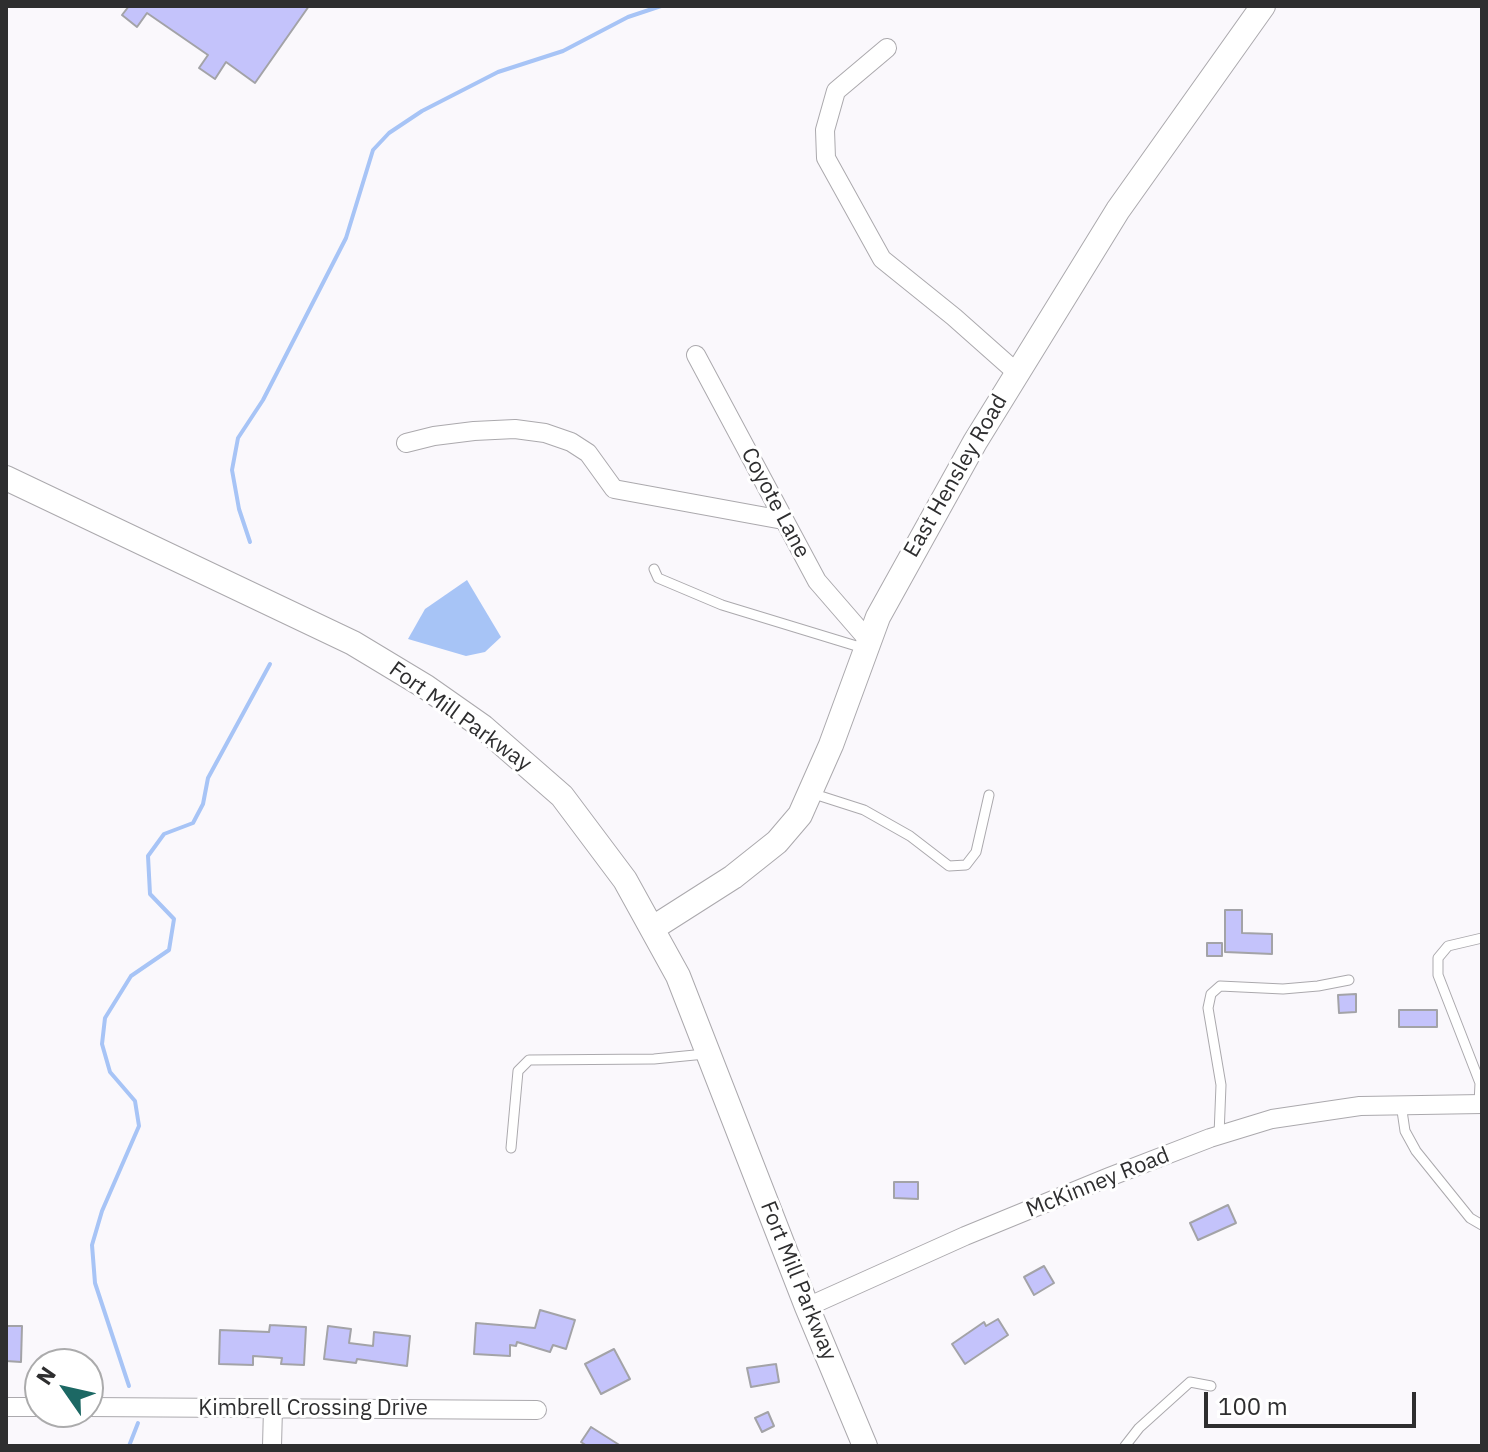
<!DOCTYPE html>
<html>
<head>
<meta charset="utf-8">
<style>
  body { margin:0 }
  #map { position:relative; width:1488px; height:1452px; overflow:hidden; background:#faf8fc; font-family:"IBM Plex Sans",sans-serif }
  canvas { display:block }
  .frame { position:absolute; inset:0; border:8px solid #2e2e2f; pointer-events:none }
  .north { position:absolute; left:24px; top:1348px; width:80px; height:80px; box-sizing:border-box; background:#fff; border:2px solid #ababac; border-radius:50%; rotate:304deg; font-size:22px; font-weight:700; line-height:32px; text-align:center; color:#2e2e2f }
  .north::after { content:''; display:block; margin:auto; width:28px; height:36px; background:#1c6864; clip-path:polygon(50% 0,100% 100%,50% 72%,0 100%) }
  .scale { position:absolute; left:1204px; top:1392px; width:212px; height:36px; box-sizing:border-box; border:4px solid #2e2e2f; border-top:0; padding-left:10px; font-size:24px; line-height:28px; white-space:nowrap; color:#2e2e2f; -webkit-text-stroke:6px #fff; paint-order:stroke }
</style>
</head>
<body>
<div id="map">
<canvas width="1488" height="1452"></canvas>
<div class="frame"></div>
<div class="north">N</div>
<div class="scale">100 m</div>
</div>
<script>
const ctx = document.querySelector('canvas').getContext('2d');
ctx.lineJoin = 'round';
function fillPath(path, color) { ctx.fillStyle = color; ctx.fill(path, 'evenodd'); }
const poly = rows => new Path2D(rows.map(r => 'M' + r).join(''));
function strokePath(path, color, width, dash) { ctx.strokeStyle = color; ctx.lineWidth = width; ctx.lineCap = dash ? 'butt' : 'round'; ctx.setLineDash(dash || []); ctx.stroke(path); }
function drawText(font, color, halo, rows, align = 'center') {
  ctx.font = font + ' "IBM Plex Sans",sans-serif'; ctx.lineWidth = 6; ctx.setLineDash([]); ctx.textBaseline = 'middle'; ctx.strokeStyle = halo; ctx.fillStyle = color; for (const [text, x, y, turn = 0] of rows) {
    ctx.save(); ctx.translate(x, y); ctx.rotate((+turn || 0) * Math.PI / 180); ctx.textAlign = isNaN(turn) ? turn : align; if (halo) ctx.strokeText(text, 0, 0); ctx.fillText(text, 0, 0); ctx.restore();
  }
}
const water = poly([
  [467,580,501,637,485,652,466,656,408,639,425,609]
]);
const stream = poly([
  [250,542,239,509,232,470,238,438,263,400,346,238,373,150,389,133,422,111,498,72,563,51,628,17,661,6],
  [129,1386,95,1283,92,1245,102,1211,139,1126,135,1101,110,1072,102,1044,105,1018,131,976,169,950,174,919,150,894,148,856,164,834,193,823,203,804,208,778,270,664],
  [129,1446,138,1423]
]);
const building = poly([
  [129,6,309,6,255,83,226,62,215,79,199,68,208,55,147,13,137,27,122,15,129,6],
  [1225,910,1242,910,1242,933,1272,934,1272,954,1225,952,1225,910],
  [1207,943,1222,943,1222,956,1207,956,1207,943],
  [1356,994,1356,1012,1339,1013,1338,995,1356,994],
  [1399,1010,1437,1010,1437,1027,1399,1027,1399,1010],
  [894,1182,918,1182,918,1199,894,1198,894,1182],
  [1228,1205,1236,1223,1198,1240,1190,1223,1228,1205],
  [1044,1266,1054,1283,1034,1295,1024,1277,1044,1266],
  [540,1310,575,1320,566,1349,553,1345,550,1352,517,1342,516,1346,510,1345,510,1356,474,1354,476,1323,535,1328,540,1310],
  [998,1319,1008,1335,965,1364,952,1344,984,1322,986,1326,998,1319],
  [270,1325,306,1327,304,1365,281,1364,282,1358,253,1356,253,1365,219,1364,220,1330,269,1332,270,1325],
  [6,1326,22,1326,21,1362,6,1361,6,1326],
  [328,1326,351,1329,349,1343,373,1346,374,1332,410,1336,407,1366,357,1359,356,1363,324,1359,328,1326],
  [614,1349,630,1379,601,1394,585,1364,614,1349],
  [776,1364,779,1382,751,1387,747,1368,776,1364],
  [768,1412,774,1426,762,1432,755,1418,768,1412],
  [591,1427,621,1446,587,1446,581,1442,591,1427]
]);
const lane = poly([
  [654,569,658,578,722,605,863,648],
  [811,793,864,810,910,836,949,866,966,865,976,852,989,795],
  [1401,1104,1405,1131,1416,1151,1470,1218,1482,1225],
  [1479,1104,1480,1083,1438,975,1438,958,1448,946,1482,938],
  [1219,1135,1221,1085,1208,1008,1211,994,1220,986,1283,989,1318,986,1349,980],
  [511,1148,518,1071,529,1060,654,1059,705,1054],
  [1125,1446,1139,1428,1190,1382,1211,1386]
]);
const street = poly([
  [887,48,836,91,825,130,826,158,882,259,954,317,1016,372],
  [696,355,817,581,869,641],
  [406,443,434,436,474,431,515,429,545,433,571,442,588,453,614,489,783,520],
  [807,1307,965,1236,1109,1177,1210,1138,1272,1119,1360,1106,1482,1104],
  [6,1407,40,1407],
  [88,1407,537,1410],
  [272,1446,273,1408]
]);
const secondary = poly([
  [6,478,353,643,426,687,483,727,562,796,625,880,678,976,807,1307,865,1446],
  [653,928,733,877,777,842,800,815,831,745,878,617,975,442,1118,210,1263,6]
]);
const streetNames = [
  ["East Hensley Road",956,476,-60],
  ["Coyote Lane",775,503,62],
  ["Fort Mill Parkway",460,717,36],
  ["McKinney Road",1098,1183,-22],
  ["Fort Mill Parkway",798,1281,68],
  ["Kimbrell Crossing Drive",313,1409]
];
fillPath(water, '#a7c4f6');
strokePath(stream, '#a7c4f6', 4);
fillPath(building, '#c4c3fb');
strokePath(building, '#a3a3a7', 2);
strokePath(lane, '#aba9ad', 11);
strokePath(street, '#aba9ad', 20);
strokePath(secondary, '#aba9ad', 26);
strokePath(lane, '#fff', 9);
strokePath(street, '#fff', 18);
strokePath(secondary, '#fff', 24);
drawText('22px', '#2e2e2f', '#fff', streetNames);
</script>
</body>
</html>
